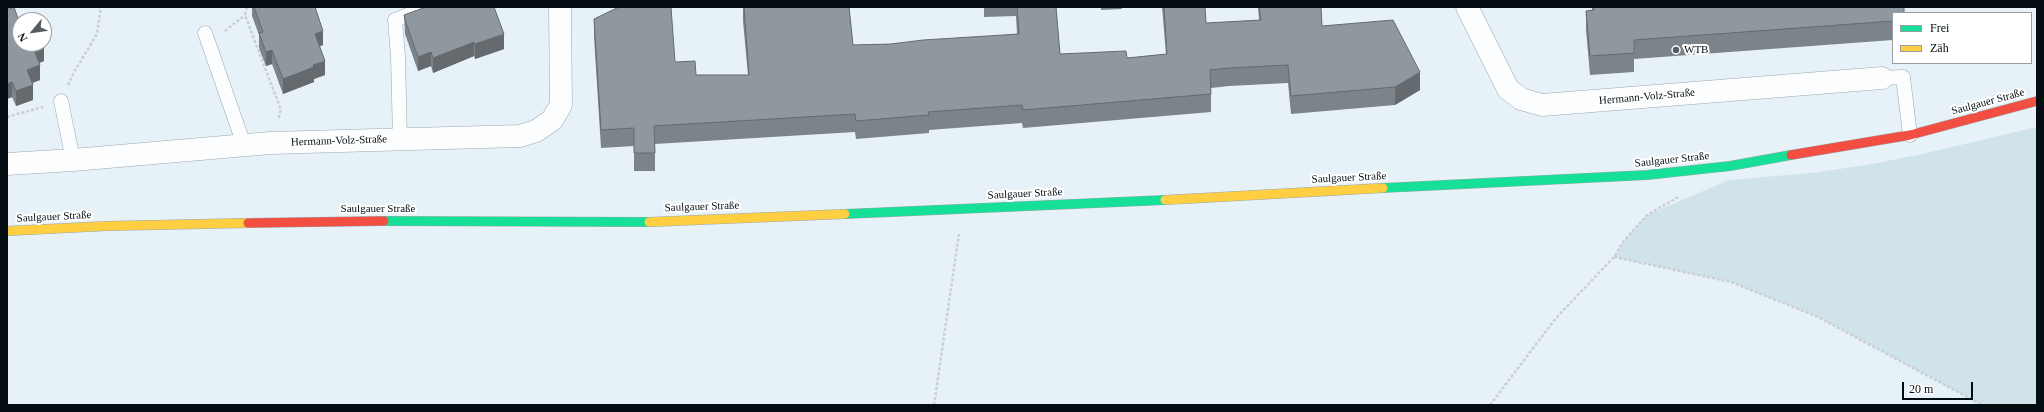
<!DOCTYPE html>
<html>
<head>
<meta charset="utf-8">
<style>
  body { margin:0 }
  #map { position:relative; width:2044px; height:412px; overflow:hidden; background:#e7f2f8; font-family:"Times New Roman",serif }
  canvas { display:block }
  .frame { position:absolute; inset:0; border:8px solid #030d12; pointer-events:none }
  .legend { position:absolute; left:1892px; top:12px; width:140px; height:52px; box-sizing:border-box; background:#fff; border:1px solid #9a9ea0; margin:0; padding:5px 7px; list-style:none; font-size:12px; color:#030d12 }
  .legend li { display:flex; align-items:center; gap:8px; height:20px }
  .legend b { width:20px; border:1px solid #9a9ea0 }
  .north { position:absolute; left:12px; top:12px; width:40px; height:40px; box-sizing:border-box; background:#fff; border:1px solid #9a9ea0; border-radius:50%; rotate:241deg; font-size:11px; font-weight:700; line-height:16px; text-align:center; color:#030d12 }
  .north::after { content:''; display:block; margin:auto; width:14px; height:18px; background:#535d62; clip-path:polygon(50% 0,100% 100%,50% 72%,0 100%) }
  .scale { position:absolute; left:1902px; top:382px; width:71px; height:18px; box-sizing:border-box; border:2px solid #030d12; border-top:0; padding-left:5px; font-size:12px; line-height:14px; white-space:nowrap; color:#030d12; -webkit-text-stroke:3px #fff; paint-order:stroke }
</style>
</head>
<body>
<div id="map">
<canvas width="2044" height="412"></canvas>
<div class="frame"></div>
<ul class="legend">
<li><b style="height:5px;background:#16e098"></b>Frei</li>
<li><b style="height:5px;background:#ffcf43"></b>Zäh</li>
</ul>
<div class="north">N</div>
<div class="scale">20 m</div>
</div>
<script>
const ctx = document.querySelector('canvas').getContext('2d');
ctx.lineJoin = 'round';
function fillPath(path, color) { ctx.fillStyle = color; ctx.fill(path, 'evenodd'); }
const poly = rows => new Path2D(rows.map(r => 'M' + r).join(''));
function strokePath(path, color, width, dash) { ctx.strokeStyle = color; ctx.lineWidth = width; ctx.lineCap = dash ? 'butt' : 'round'; ctx.setLineDash(dash || []); ctx.stroke(path); }
function drawText(font, color, halo, rows, align = 'center') {
  ctx.font = font + ' "Times New Roman",serif'; ctx.lineWidth = 4; ctx.setLineDash([]); ctx.textBaseline = 'middle'; ctx.strokeStyle = halo; ctx.fillStyle = color; for (const [text, x, y, turn = 0] of rows) {
    ctx.save(); ctx.translate(x, y); ctx.rotate((+turn || 0) * Math.PI / 180); ctx.textAlign = isNaN(turn) ? turn : align; if (halo) ctx.strokeText(text, 0, 0); ctx.fillText(text, 0, 0); ctx.restore();
  }
}
const green = poly([
  [2037,127,2037,405,1982,405,1818,317,1731,282,1614,257,1623,242,1647,215,1729,180,1811,173,1866,165,1918,155]
]);
const path = poly([
  [247,7,245,15,281,110,278,120],
  [225,31,245,15],
  [68,85,74,72,97,34,101,7],
  [7,117,43,107],
  [1614,257,1731,282,1818,317,1982,405],
  [934,405,959,234],
  [1490,405,1556,318,1614,257,1623,242,1647,215,1680,196]
]);
const lane = poly([
  [205,33,244,145],
  [1882,78,1903,77,1910,135],
  [61,101,73,160],
  [400,139,398,57,395,20,428,7]
]);
const street = poly([
  [1467,7,1508,89,1521,99,1542,105,1882,78],
  [7,164,73,160,270,143,520,136,536,131,552,120,561,105,560,7]
]);
const fast = poly([
  [1383,188,1647,175,1730,166,1791,155],
  [845,214,1165,200],
  [384,221,649,222]
]);
const slow = poly([
  [1165,200,1383,188],
  [649,222,845,214],
  [7,231,107,226,248,223]
]);
const jam = poly([
  [1791,155,1910,135,2037,101],
  [248,223,384,221]
]);
const wall = poly([
  [252,7,315,7,323,45,320,46,325,75,314,79,314,82,283,94,272,64,266,66,259,48,259,35,252,16],
  [743,7,849,7,853,45,891,44,1017,34,1016,16,984,17,984,7,1056,7,1060,54,1127,58,1166,54,1162,7,1205,7,1206,23,1259,20,1258,7,1321,7,1322,26,1420,90,1395,105,1291,114,1288,83,1229,86,1211,88,1211,112,1023,128,1022,123,929,130,929,133,856,139,855,132,655,144,655,171,634,171,634,146,601,148,594,37,594,19,675,62,696,75,748,75,743,21],
  [1101,7,1122,7,1122,9,1101,10],
  [1592,7,1904,7,1893,13,1893,40,1634,59,1634,72,1590,75,1586,30,1586,11,1592,10],
  [404,15,504,49,475,59,474,56,433,73,431,66,418,71,405,34],
  [20,44,44,61,39,63,40,80,32,83,33,100,16,106,12,97,7,99]
]);
const shadedWall = poly([
  [323,31,323,45,315,48,315,34],
  [504,34,504,49,475,59,475,44],
  [474,42,474,56,433,73,433,58],
  [44,46,44,61,34,65,34,50],
  [272,50,272,64,266,66,266,52],
  [431,52,431,66,418,71,418,57],
  [325,61,325,75,314,79,314,82,283,94,283,79,313,65],
  [40,65,40,80,27,85,27,70],
  [1420,72,1420,90,1395,105,1395,87],
  [12,82,12,97,7,99,7,84],
  [33,85,33,100,16,106,16,91]
]);
const building = poly([
  [7,7,9,7,10,9,14,7,20,24,20,44,43,44,44,46,34,50,40,65,27,70,33,85,16,91,12,82,7,84,7,7],
  [254,7,315,7,323,31,315,34,325,61,313,65,314,67,283,79,272,50,266,52,259,33,263,32,254,7],
  [426,7,494,7,504,34,475,44,474,42,433,58,431,52,418,57,405,20,404,15,426,7],
  [619,7,671,7,675,62,695,61,696,75,749,75,744,7,849,7,853,45,891,44,923,40,1019,34,1017,7,1056,7,1060,54,1126,51,1127,58,1167,54,1164,7,1205,7,1206,23,1261,20,1259,7,1321,7,1322,26,1393,20,1420,72,1395,87,1291,96,1288,65,1229,68,1210,70,1211,94,1023,110,1022,105,928,112,929,115,856,121,855,114,654,126,655,153,634,153,634,128,601,130,594,19,619,7],
  [1593,7,1904,7,1904,13,1893,13,1893,21,1634,40,1634,53,1590,56,1586,11,1594,10,1593,7]
]);
const markers = [
  [1676,50,4,"#535d62"]
];
const poiNames = [
  ["WTB",1684,50]
];
const streetNames = [
  ["Hermann-Volz-Straße",1647,97,-5],
  ["Saulgauer Straße",1988,102,-15],
  ["Hermann-Volz-Straße",339,141,-2],
  ["Saulgauer Straße",1672,160,-6],
  ["Saulgauer Straße",1349,178,-3],
  ["Saulgauer Straße",1025,194,-3],
  ["Saulgauer Straße",702,207,-2],
  ["Saulgauer Straße",378,209],
  ["Saulgauer Straße",54,217,-3]
];
fillPath(green, '#d0e2ea');
strokePath(lane, '#9ca7ac', 15);
strokePath(street, '#9ca7ac', 23);
strokePath(fast, '#9ca7ac', 10);
strokePath(slow, '#9ca7ac', 10);
strokePath(jam, '#9ca7ac', 10);
strokePath(path, '#cbcfd1', 2.5, [3, 2]);
strokePath(lane, '#fbfdfe', 14);
strokePath(street, '#fbfdfe', 22);
strokePath(fast, '#16e098', 9);
strokePath(slow, '#ffcf43', 9);
strokePath(jam, '#f24e42', 9);
fillPath(wall, '#7c8389');
fillPath(shadedWall, '#656a6f');
fillPath(building, '#90989f');
strokePath(building, '#656a6f', 1);
for (const [x, y, r, color] of markers) { const dot = new Path2D(); dot.arc(x, y, r, 0, 2 * Math.PI); ctx.fillStyle = color; ctx.fill(dot); strokePath(dot, '#fff', 1.5); }
drawText('11px', '#030d12', '#fff', poiNames, 'left');
drawText('11px', '#030d12', '#fff', streetNames);
</script>
</body>
</html>
